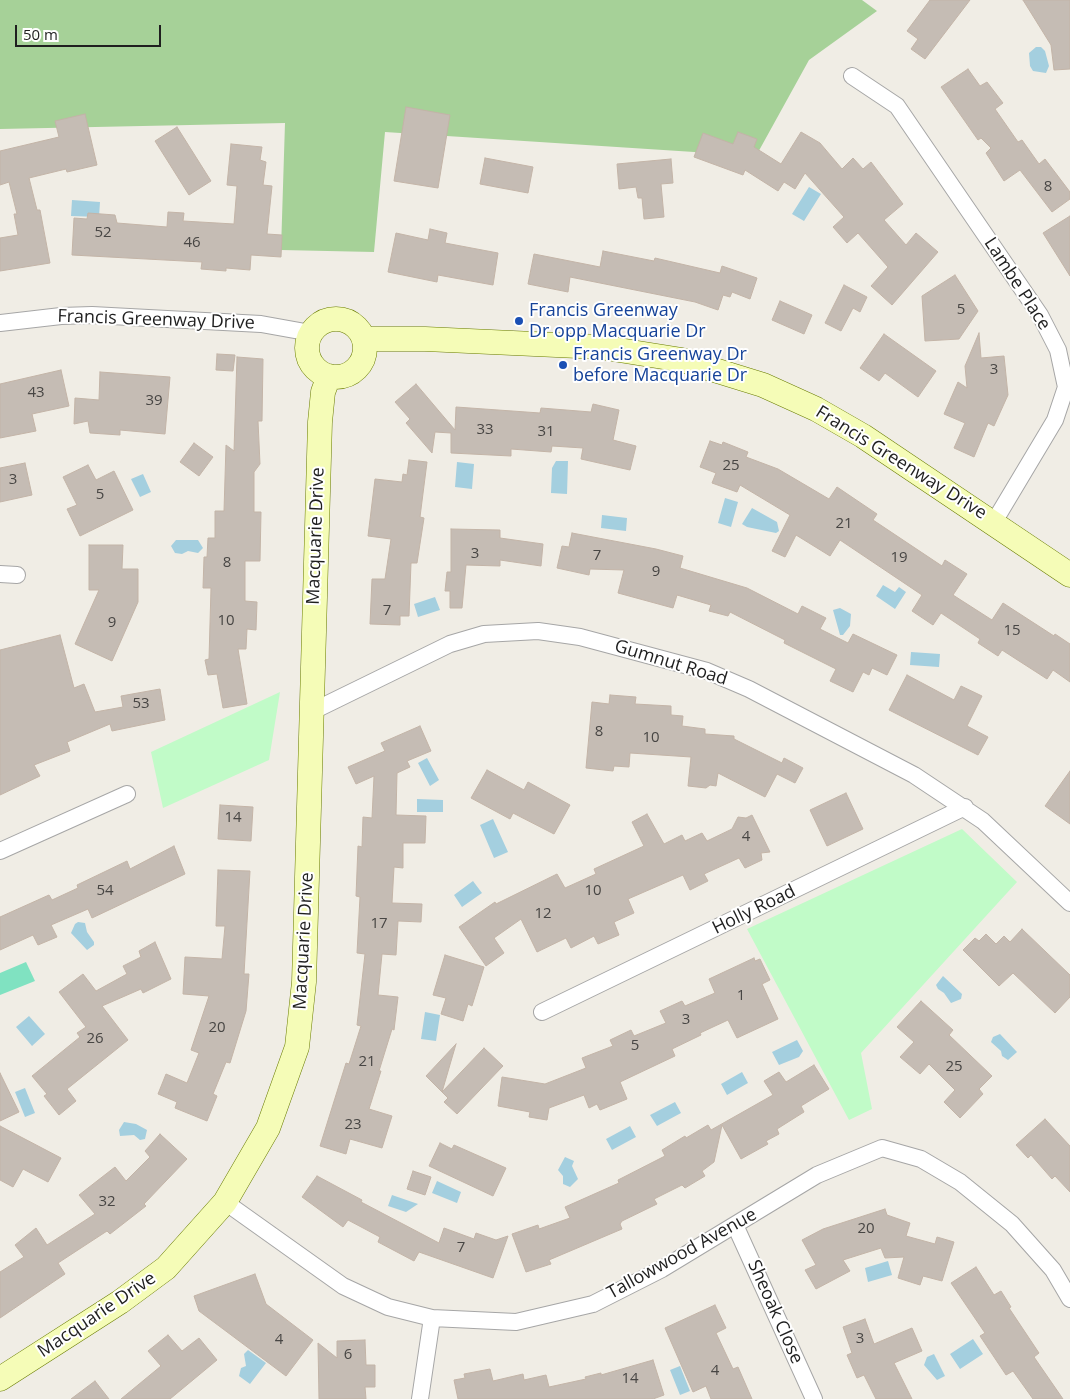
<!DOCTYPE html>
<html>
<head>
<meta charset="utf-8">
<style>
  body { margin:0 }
  #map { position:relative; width:1070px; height:1399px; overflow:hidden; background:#f0ede5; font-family:"Open Sans",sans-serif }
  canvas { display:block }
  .scale { position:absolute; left:15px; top:25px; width:146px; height:22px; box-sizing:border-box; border:2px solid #1f1f1f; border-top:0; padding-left:6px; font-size:15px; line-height:18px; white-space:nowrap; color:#1f1f1f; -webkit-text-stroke:4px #fff; paint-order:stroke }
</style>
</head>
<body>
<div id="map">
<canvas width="1070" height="1399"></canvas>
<div class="scale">50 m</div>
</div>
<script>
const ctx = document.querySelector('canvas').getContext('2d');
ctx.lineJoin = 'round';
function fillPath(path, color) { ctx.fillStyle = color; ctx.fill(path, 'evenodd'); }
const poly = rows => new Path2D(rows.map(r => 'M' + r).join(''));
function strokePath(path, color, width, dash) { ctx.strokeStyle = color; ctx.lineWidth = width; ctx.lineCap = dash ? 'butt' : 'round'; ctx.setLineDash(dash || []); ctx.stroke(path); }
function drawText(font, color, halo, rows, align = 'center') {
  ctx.font = font + ' "Open Sans",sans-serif'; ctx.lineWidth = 4; ctx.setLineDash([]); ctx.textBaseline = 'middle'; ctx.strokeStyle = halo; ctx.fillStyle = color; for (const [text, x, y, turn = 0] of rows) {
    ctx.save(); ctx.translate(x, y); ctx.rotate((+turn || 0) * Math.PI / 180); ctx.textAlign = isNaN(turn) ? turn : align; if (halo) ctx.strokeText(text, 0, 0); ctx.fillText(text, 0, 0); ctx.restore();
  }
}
const forest = poly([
  [0,0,862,0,877,11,809,60,756,156,385,132,374,252,281,250,285,123,0,129]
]);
const park = poly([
  [280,692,269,760,163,808,151,752],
  [962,829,1017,882,861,1053,872,1109,849,1120,747,929]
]);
const pitch = poly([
  [26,962,35,981,0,995,0,973]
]);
const water = poly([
  [1036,47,1041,47,1045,51,1049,66,1046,73,1033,71,1030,66,1029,53],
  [809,187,821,194,804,221,792,214],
  [72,200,100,202,99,217,71,216],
  [556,461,568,461,567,494,551,493,552,468],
  [457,462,474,464,472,489,455,487],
  [143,474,151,492,140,497,131,479],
  [725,498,738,502,731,527,718,523],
  [752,508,777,522,779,531,776,533,747,527,742,524],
  [602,515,627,518,626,531,601,528],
  [176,540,198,540,203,548,198,553,188,551,182,554,175,553,171,546],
  [883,585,895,592,899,587,906,592,895,609,876,596],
  [435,597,440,610,418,617,414,604],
  [840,608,851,614,850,626,843,635,840,635,833,610],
  [911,652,940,654,939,667,910,665],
  [427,758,439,780,430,786,418,763],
  [417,799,443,800,443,812,417,812],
  [493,819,508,852,494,858,480,825],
  [473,881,482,893,462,907,454,895],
  [78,922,85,923,87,932,94,942,94,945,87,950,71,933,75,924],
  [943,976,962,994,961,999,951,1003,944,993,938,989,936,985],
  [425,1012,440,1015,436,1041,421,1039],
  [29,1016,45,1034,32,1046,16,1027],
  [1000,1034,1017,1052,1008,1060,1002,1056,1001,1051,991,1042,993,1037],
  [797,1040,803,1051,799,1057,779,1065,772,1052],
  [742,1072,748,1083,727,1095,721,1084],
  [25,1088,35,1113,25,1117,15,1092],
  [675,1102,681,1113,657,1126,650,1115],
  [124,1122,136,1124,147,1130,145,1139,140,1140,134,1135,120,1136,119,1130],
  [630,1126,636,1137,612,1150,606,1139],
  [565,1157,574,1161,572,1166,578,1179,570,1187,563,1184,563,1176,558,1170],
  [437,1181,461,1192,457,1203,432,1193],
  [392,1195,418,1204,406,1212,388,1206],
  [888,1261,892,1275,868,1282,865,1268],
  [973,1339,983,1354,960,1369,950,1354],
  [248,1350,266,1363,250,1384,239,1376,241,1368,246,1366,244,1354],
  [934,1354,945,1376,937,1380,924,1365,927,1357],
  [680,1366,690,1391,680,1395,670,1370]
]);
const building = poly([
  [930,0,970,0,925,59,911,49,918,39,907,31,930,0],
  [1023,0,1070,0,1070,69,1054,70,1051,45,1023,0],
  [968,69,980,86,987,82,1003,103,995,109,1018,142,1022,140,1039,164,1045,159,1070,192,1070,199,1052,212,1020,170,1004,181,986,153,991,148,981,138,978,140,941,87,968,69],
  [406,107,450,115,438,188,394,181,406,107],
  [85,114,97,165,67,172,66,169,29,178,37,210,40,210,50,263,0,271,0,238,18,235,14,214,17,214,9,182,0,185,0,151,59,137,55,121,85,114],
  [177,127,211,181,189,195,155,141,177,127],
  [738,132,757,139,754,147,781,164,801,132,820,143,842,169,853,158,863,169,871,162,903,204,884,220,906,245,916,233,938,252,892,305,871,286,888,267,858,233,847,243,833,227,844,217,805,173,795,189,784,182,778,191,745,170,743,175,694,157,703,133,733,144,738,132],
  [231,144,262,147,260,160,266,162,263,185,272,186,267,234,282,235,281,257,251,255,250,270,226,268,226,271,201,269,202,262,72,255,74,218,87,219,88,213,115,215,117,223,167,227,168,212,184,213,183,221,234,224,237,186,227,185,231,144],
  [485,158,533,167,528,193,480,184,485,158],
  [671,159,673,183,661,184,664,217,644,219,642,198,638,198,636,187,619,189,617,164,671,159],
  [1070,216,1070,276,1043,233,1070,216],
  [430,229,447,233,445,243,498,253,493,285,438,275,437,282,388,272,396,233,428,240,430,229],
  [603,251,654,261,655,258,720,273,722,266,757,278,750,299,732,292,730,297,723,295,718,310,695,302,570,277,568,292,528,284,534,254,600,267,603,251],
  [955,275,978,311,959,339,925,341,922,296,955,275],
  [844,285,867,297,860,312,853,308,841,331,825,323,844,285],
  [780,301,812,315,804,334,772,320,780,301],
  [979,333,981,358,1004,356,1008,395,994,426,988,423,974,457,954,448,965,423,944,414,958,382,967,388,965,366,979,333],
  [884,334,936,371,918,397,885,373,879,381,860,368,884,334],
  [217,354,235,355,233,371,216,370,217,354],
  [237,357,263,359,262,421,258,421,260,464,254,472,254,512,261,512,260,561,245,561,245,601,257,602,256,630,247,629,246,649,238,649,247,704,223,708,217,674,208,675,205,660,209,659,211,588,203,588,204,557,207,557,208,538,215,538,215,511,224,511,226,445,234,451,237,357],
  [61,370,69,406,32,414,36,431,0,438,0,384,61,370],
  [100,372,170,377,165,434,120,430,120,435,90,433,88,421,74,424,75,398,99,400,100,372],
  [416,384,455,430,456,407,540,413,541,408,591,412,593,404,619,410,613,440,636,446,630,470,581,459,583,448,552,446,551,452,511,449,511,456,451,453,451,433,435,432,432,453,406,423,410,419,395,402,416,384],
  [710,441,722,445,723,442,748,452,746,457,778,469,829,499,837,487,877,514,873,520,942,566,945,560,967,574,953,595,992,620,1003,603,1054,636,1055,634,1070,644,1070,682,1053,670,1047,679,1002,650,998,656,978,643,980,639,941,613,933,625,912,611,922,595,840,540,830,556,796,535,785,557,772,551,790,515,740,485,737,492,712,483,716,473,700,467,710,441],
  [194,443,213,457,199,476,180,462,194,443],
  [409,460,427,462,420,517,424,518,417,563,411,563,409,616,400,616,400,625,370,624,372,579,385,579,391,539,368,536,375,479,402,482,403,474,407,475,409,460],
  [25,463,32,495,0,502,0,468,25,463],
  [88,465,96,480,114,471,133,510,80,536,67,509,77,505,63,477,88,465],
  [451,529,500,530,500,538,543,544,541,566,500,560,500,566,466,565,462,608,450,608,450,591,445,591,447,572,451,572,451,529],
  [572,533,656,549,683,556,680,568,747,588,798,614,802,606,826,618,820,629,848,643,853,634,897,655,887,675,872,668,869,675,863,672,853,692,830,681,836,669,784,643,785,640,730,612,728,616,709,611,711,605,677,595,673,608,618,593,624,570,590,569,589,575,557,568,562,546,569,547,572,533],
  [89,545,123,545,122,569,138,569,138,602,112,661,75,644,99,590,89,590,89,545],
  [60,635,74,688,84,684,95,712,123,707,121,696,160,689,165,720,112,731,110,724,67,742,70,751,34,765,40,776,0,795,0,650,60,635],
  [907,675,954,700,961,686,982,696,967,726,988,737,978,755,889,710,907,675],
  [610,695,636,697,635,704,671,706,671,715,683,716,682,726,705,729,705,734,734,736,734,739,782,763,784,758,803,768,795,783,777,774,765,797,718,773,716,786,710,785,706,788,688,786,691,757,630,753,629,767,614,766,613,771,586,768,592,702,609,704,610,695],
  [420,726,431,751,407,761,410,767,397,773,396,815,426,816,425,843,403,843,403,868,394,867,392,903,422,904,421,922,398,921,396,955,382,954,378,995,398,997,394,1030,392,1029,379,1071,381,1071,369,1109,392,1116,382,1148,350,1139,346,1154,320,1146,346,1063,349,1064,361,1026,357,1025,365,954,357,953,360,897,356,896,358,846,362,847,363,817,372,818,374,776,356,784,348,767,385,751,381,743,420,726],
  [487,770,524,790,528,782,570,805,554,834,513,813,510,819,471,798,487,770],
  [1070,771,1070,824,1045,806,1070,771],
  [846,793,863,829,827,846,810,810,846,793],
  [220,805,253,807,251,841,218,839,220,805],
  [647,814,664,844,682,835,685,841,702,833,707,841,732,829,738,817,746,818,752,815,770,852,761,853,762,860,745,868,739,858,704,874,708,881,690,890,683,875,628,899,634,913,614,922,619,935,598,944,594,936,571,948,566,938,537,952,521,919,494,938,504,953,486,966,459,927,495,902,496,904,557,874,565,888,596,874,594,869,644,846,632,822,647,814],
  [174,846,185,874,92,918,88,909,51,925,57,937,38,945,33,935,0,950,0,917,49,895,52,900,78,888,77,885,127,861,130,869,174,846],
  [218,870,250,871,244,974,249,974,246,1011,230,1063,226,1062,213,1094,217,1096,207,1121,175,1108,177,1102,158,1094,166,1074,187,1083,199,1053,191,1050,209,996,183,994,185,957,222,959,225,926,216,926,218,870],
  [1022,929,1070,975,1070,997,1055,1013,1013,973,999,986,963,950,975,938,979,941,986,934,996,944,1004,936,1010,942,1022,929],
  [155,942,171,979,143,993,141,989,102,1006,128,1040,67,1089,76,1101,59,1115,44,1096,47,1094,32,1076,80,1037,77,1033,86,1027,59,992,83,974,96,991,127,974,123,966,141,957,139,951,155,942],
  [445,955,484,967,472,1006,468,1004,463,1021,441,1014,446,998,433,995,445,955],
  [754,958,755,961,760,959,770,980,762,984,778,1019,737,1038,728,1020,700,1033,701,1035,672,1049,675,1056,620,1082,627,1099,600,1110,597,1104,589,1108,584,1095,549,1108,547,1120,529,1117,530,1112,498,1106,502,1077,545,1084,586,1068,582,1058,613,1046,610,1040,631,1030,634,1036,666,1023,660,1011,682,1001,685,1006,715,993,709,979,754,958],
  [921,1001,953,1030,949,1035,992,1076,979,1089,983,1094,960,1118,944,1102,955,1090,929,1064,920,1074,900,1057,914,1042,897,1027,921,1001],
  [456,1044,442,1092,426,1076,456,1044],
  [484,1048,503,1066,457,1114,444,1102,448,1098,442,1092,484,1048],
  [814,1065,829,1089,801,1106,804,1112,777,1129,779,1134,766,1141,768,1144,741,1159,722,1125,714,1162,702,1171,705,1176,685,1188,682,1185,654,1199,657,1204,622,1221,620,1224,622,1229,549,1260,551,1264,526,1272,512,1234,538,1225,539,1229,570,1218,565,1207,619,1183,618,1180,665,1156,662,1150,685,1136,686,1138,708,1125,711,1130,773,1095,764,1081,779,1072,786,1082,814,1065],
  [0,1073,19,1112,0,1121,0,1073],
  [1045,1119,1070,1146,1070,1192,1055,1176,1052,1179,1031,1155,1028,1158,1016,1145,1045,1119],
  [0,1126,61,1158,48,1182,23,1169,13,1187,0,1180,0,1126],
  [160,1134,187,1159,144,1204,146,1206,110,1234,107,1231,58,1263,65,1274,0,1318,0,1272,24,1257,15,1245,36,1228,47,1245,95,1214,79,1195,115,1167,126,1181,150,1157,145,1151,160,1134],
  [440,1143,452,1149,454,1145,506,1168,493,1196,429,1166,440,1143],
  [413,1171,431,1177,425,1195,407,1189,413,1171],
  [317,1176,362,1200,361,1202,439,1243,444,1228,474,1239,476,1233,496,1240,508,1236,493,1278,419,1252,414,1261,378,1242,380,1237,348,1220,343,1227,302,1197,317,1176],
  [885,1209,887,1215,910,1223,906,1236,935,1244,937,1237,954,1242,942,1281,923,1276,920,1285,898,1278,904,1257,885,1258,881,1248,843,1260,850,1271,816,1289,805,1270,816,1265,802,1240,823,1229,885,1209],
  [976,1267,994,1295,1001,1291,1011,1307,1009,1308,1039,1353,1034,1357,1063,1399,1033,1399,1013,1371,1006,1375,980,1336,985,1333,951,1283,976,1267],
  [255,1274,266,1304,313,1340,286,1376,199,1311,194,1296,255,1274],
  [715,1305,726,1328,716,1333,733,1369,738,1367,752,1399,711,1399,706,1386,693,1392,665,1328,715,1305],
  [865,1319,874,1344,912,1328,922,1351,894,1363,912,1399,876,1399,864,1375,857,1378,847,1355,852,1353,843,1327,865,1319],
  [168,1335,182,1351,199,1338,217,1360,170,1399,121,1399,161,1366,148,1351,168,1335],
  [365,1340,366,1365,375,1365,375,1387,365,1387,366,1399,319,1399,318,1343,337,1358,337,1341,365,1340],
  [653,1360,664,1395,653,1399,458,1399,454,1380,465,1378,464,1374,490,1369,493,1381,523,1374,524,1380,546,1375,549,1387,586,1379,585,1377,601,1373,601,1375,653,1360],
  [95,1381,109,1399,71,1399,95,1381]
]);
const street = poly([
  [852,76,897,106,1040,315,1058,350,1066,387,1055,420,994,522],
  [0,323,61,316,92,315,261,324,311,333],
  [0,574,17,575],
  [311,712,450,644,484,634,538,631,580,637,707,671,749,689,914,775,983,821,1070,903],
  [0,851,127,794],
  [542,1012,965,807],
  [225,1202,343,1286,388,1307,432,1318,516,1322,593,1304,662,1269,817,1175,882,1148,921,1159,960,1182,1012,1224,1053,1270,1070,1299],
  [735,1225,814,1399],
  [420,1399,432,1318]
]);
const secondary = poly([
  '307 348a29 29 0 1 1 58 0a29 29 0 1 1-58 0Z',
  [364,339,425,339,600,347,682,360,763,385,816,409,863,436,1070,575],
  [0,1379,120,1302,166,1268,225,1202,268,1128,297,1047,304,982,320,422,323,392,329,376]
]);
const markers = [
  [519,321,5,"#1a4fb4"],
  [563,365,5,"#1a4fb4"]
];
const numberNames = [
  ["8",1048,187],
  ["52",103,233],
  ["46",192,243],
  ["5",961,310],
  ["3",994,370],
  ["43",36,393],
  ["39",154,401],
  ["33",485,430],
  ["31",546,432],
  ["25",731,466],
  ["3",13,480],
  ["5",100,495],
  ["21",844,524],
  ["3",475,554],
  ["7",597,556],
  ["19",899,558],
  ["8",227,563],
  ["9",656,572],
  ["7",387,611],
  ["10",226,621],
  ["9",112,623],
  ["15",1012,631],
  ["53",141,704],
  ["8",599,732],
  ["10",651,738],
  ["14",233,818],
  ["4",746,837],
  ["54",105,891],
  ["10",593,891],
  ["12",543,914],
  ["17",379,924],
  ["1",741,996],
  ["3",686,1020],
  ["20",217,1028],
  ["26",95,1039],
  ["5",635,1046],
  ["21",367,1062],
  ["25",954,1067],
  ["23",353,1125],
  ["32",107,1202],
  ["20",866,1229],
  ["7",461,1248],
  ["3",860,1339],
  ["4",279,1340],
  ["6",348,1355],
  ["4",715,1371],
  ["14",630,1379]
];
const streetNames = [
  ["Lambe Place",1017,284,57],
  ["Francis Greenway Drive",156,320,2],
  ["Francis Greenway Drive",901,463,32],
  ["Macquarie Drive",316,536,-88],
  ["Gumnut Road",671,663,17],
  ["Holly Road",754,910,-26],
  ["Macquarie Drive",304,941,-87],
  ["Tallowwood Avenue",682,1254,-29],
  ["Sheoak Close",775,1312,66],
  ["Macquarie Drive",97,1315,-34]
];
const transitNames = [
  ["Francis Greenway",529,311],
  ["Dr opp Macquarie Dr",529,332],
  ["Francis Greenway Dr",573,355],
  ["before Macquarie Dr",573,376]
];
fillPath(forest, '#a6d198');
fillPath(park, '#c1fbc8');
fillPath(pitch, '#80e2c1');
fillPath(water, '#a4cfdf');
fillPath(building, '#c5bcb4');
strokePath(building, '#c3b4a7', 1);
strokePath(street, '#a6a6a6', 18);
strokePath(secondary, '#697c01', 25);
strokePath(street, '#fff', 16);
strokePath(secondary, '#f5fcb7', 24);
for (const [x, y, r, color] of markers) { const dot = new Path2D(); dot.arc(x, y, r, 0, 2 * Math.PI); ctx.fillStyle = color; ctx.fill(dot); strokePath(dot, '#fff', 2); }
drawText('15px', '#484644', null, numberNames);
drawText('18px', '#1f1f1f', '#fff', streetNames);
drawText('18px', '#164399', '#fff', transitNames, 'left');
</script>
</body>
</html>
